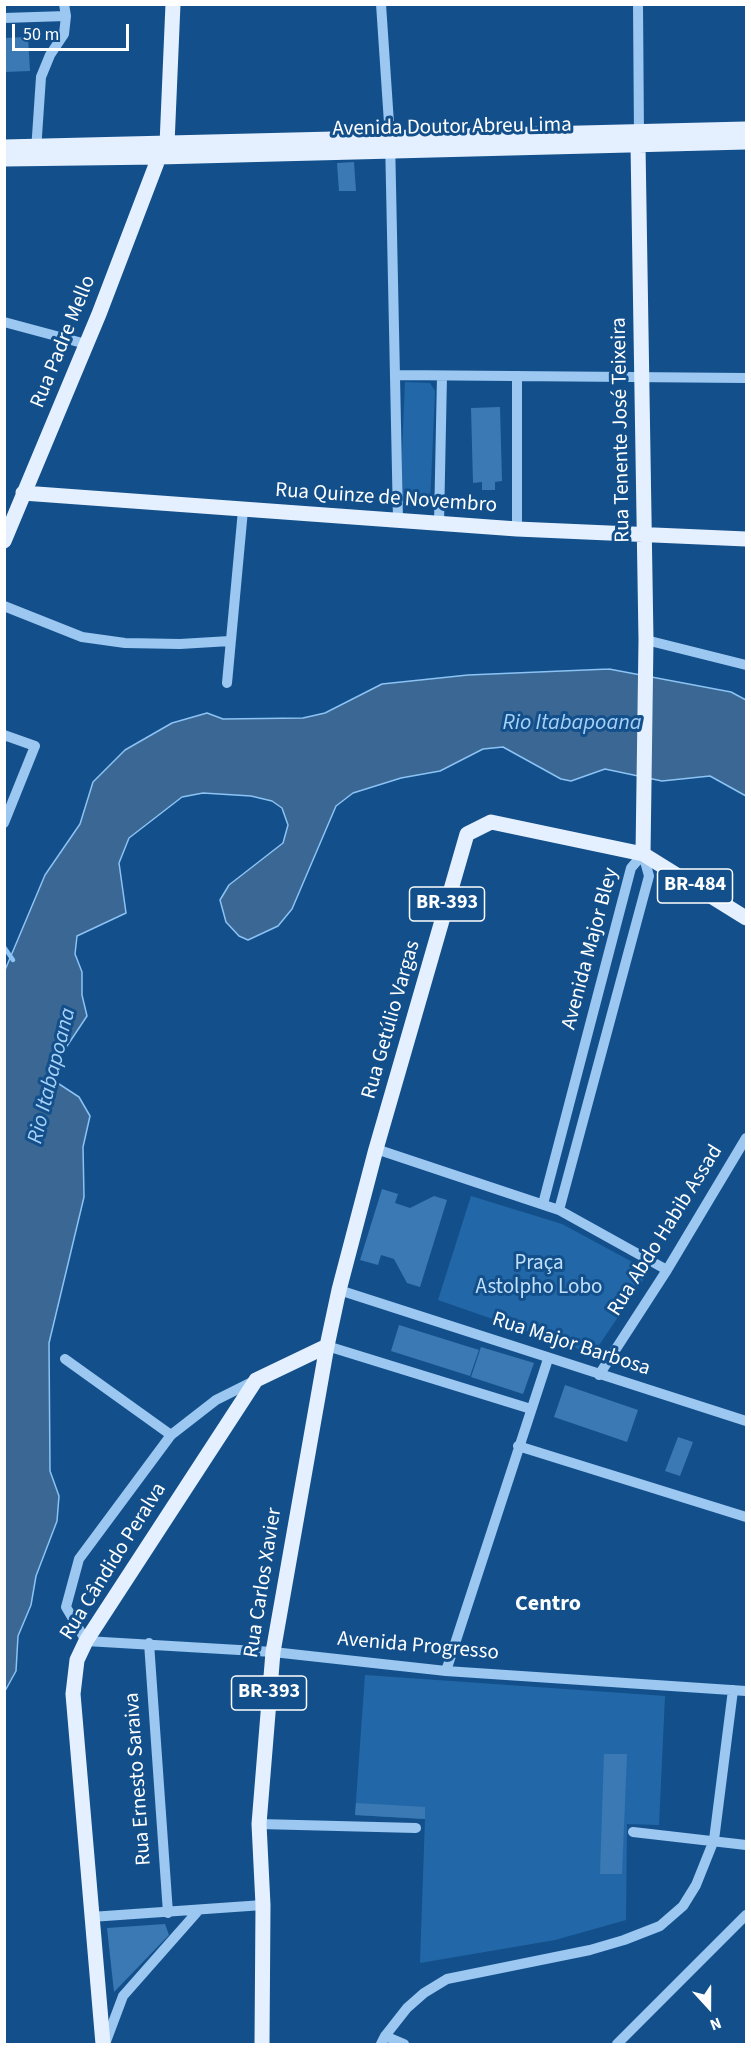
<!DOCTYPE html>
<html>
<head>
<meta charset="utf-8">
<style>
  body { margin:0 }
  #map { position:relative; width:751px; height:2049px; overflow:hidden; background:#13508b; font-family:"Source Sans 3",sans-serif }
  canvas { display:block }
  .frame { position:absolute; inset:0; border:6px solid #fff; pointer-events:none }
  .north { position:absolute; left:679px; top:1977px; width:60px; height:60px; -webkit-text-stroke:4px #13508b; paint-order:stroke; rotate:159deg; font-size:16px; font-weight:700; line-height:24px; text-align:center; color:#fff }
  .north::after { content:''; display:block; margin:auto; width:21px; height:27px; background:#fff; clip-path:polygon(50% 0,100% 100%,50% 72%,0 100%) }
  .scale { position:absolute; left:12px; top:24px; width:117px; height:27px; box-sizing:border-box; border:3px solid #fff; border-top:0; padding-left:8px; font-size:18px; line-height:21px; white-space:nowrap; color:#fff; -webkit-text-stroke:4px #13508b; paint-order:stroke }
</style>
</head>
<body>
<div id="map">
<canvas width="751" height="2049"></canvas>
<div class="frame"></div>
<div class="north">N</div>
<div class="scale">50 m</div>
</div>
<script>
const ctx = document.querySelector('canvas').getContext('2d');
ctx.lineJoin = 'round';
function fillPath(path, color) { ctx.fillStyle = color; ctx.fill(path, 'evenodd'); }
const poly = rows => new Path2D(rows.map(r => 'M' + r).join(''));
function strokePath(path, color, width, dash) { ctx.strokeStyle = color; ctx.lineWidth = width; ctx.lineCap = dash ? 'butt' : 'round'; ctx.setLineDash(dash || []); ctx.stroke(path); }
function drawText(font, color, halo, rows, align = 'center') {
  ctx.font = font + ' "Source Sans 3",sans-serif'; ctx.lineWidth = 6; ctx.setLineDash([]); ctx.textBaseline = 'middle'; ctx.strokeStyle = halo; ctx.fillStyle = color; for (const [text, x, y, turn = 0] of rows) {
    ctx.save(); ctx.translate(x, y); ctx.rotate((+turn || 0) * Math.PI / 180); ctx.textAlign = isNaN(turn) ? turn : align; if (halo) ctx.strokeText(text, 0, 0); ctx.fillText(text, 0, 0); ctx.restore();
  }
}
const green = poly([
  [405,382,430,383,435,391,430,504,427,508,404,507,400,502],
  [471,1196,562,1224,649,1271,593,1354,438,1300],
  [365,1675,665,1696,659,1825,627,1824,626,1920,555,1940,420,1963,425,1819,355,1815]
]);
const water = poly([
  [609,669,731,692,746,700,746,796,710,776,662,781,605,769,571,781,561,779,503,747,483,749,440,771,401,778,353,793,336,806,292,909,278,926,248,940,239,936,226,922,220,900,229,885,283,843,288,825,282,808,272,801,251,796,203,793,182,797,129,838,119,863,126,913,77,936,75,954,82,972,82,995,87,1016,57,1061,56,1082,79,1097,90,1116,83,1147,84,1197,49,1343,50,1471,59,1496,57,1521,36,1576,31,1605,18,1636,16,1671,5,1691,5,970,45,875,80,824,93,782,125,750,172,723,207,713,223,719,303,718,325,713,382,684,468,675,609,669]
]);
const stream = poly([
  [4,947,13,960]
]);
const building = poly([
  [28,37,30,71,4,72,4,38],
  [354,162,356,191,339,191,337,163],
  [500,407,502,481,495,482,495,490,482,490,482,482,473,483,471,408],
  [382,1189,398,1194,395,1203,410,1208,434,1196,447,1200,420,1287,407,1283,394,1259,381,1255,378,1265,360,1260],
  [399,1325,479,1350,470,1376,391,1351],
  [481,1347,534,1363,523,1394,471,1377],
  [565,1385,638,1410,627,1442,554,1417],
  [678,1437,693,1442,680,1476,665,1471],
  [604,1754,627,1754,622,1874,600,1874],
  [356,1803,425,1807,425,1819,355,1815],
  [165,1924,169,1935,114,1992,107,1928]
]);
const minor = poly([
  [381,4,390,138,398,520],
  [638,4,639,136],
  [4,18,66,16],
  [36,151,41,77,50,55,64,34,66,16,64,4],
  [4,322,86,344],
  [396,375,746,378],
  [439,523,442,376],
  [517,529,517,376],
  [4,606,82,637,125,643,180,644,230,641],
  [646,640,746,665],
  [227,683,243,510],
  [4,735,35,746,4,823],
  [376,1149,559,1210,667,1270],
  [543,1204,631,868,643,854],
  [559,1210,649,876,643,854],
  [339,1290,746,1421],
  [327,1346,531,1409],
  [65,1359,171,1435],
  [599,1375,667,1270,746,1138],
  [256,1380,216,1400,171,1435,79,1559,66,1607,86,1641,273,1652,446,1671,746,1691],
  [518,1446,746,1517],
  [149,1643,168,1913],
  [446,1671,548,1359],
  [259,1824,416,1828],
  [633,1832,746,1845],
  [91,1917,263,1905],
  [385,2036,404,2044],
  [105,2044,123,1996,198,1911],
  [381,2044,385,2036,407,2008,424,1993,447,1979,590,1950,624,1940,660,1926,683,1906,696,1885,714,1840,733,1690],
  [617,2044,746,1915]
]);
const major = poly([
  [638,145,646,640,643,854],
  [4,147,746,129],
  [4,159,159,157,746,142],
  [23,493,517,529,746,539],
  [4,541,99,314,159,157,167,144,173,4],
  [103,2044,73,1694,77,1660,86,1641,256,1380,327,1346],
  [262,2044,263,1905,259,1824,273,1652,327,1346,339,1290,376,1149,467,834,491,822,643,854,746,918]
]);
const shields = [
  [695,886,75],
  [447,904,75],
  [269,1693,75]
];
const shieldNames = [
  ["BR-484",695,886],
  ["BR-393",447,904],
  ["BR-393",269,1693]
];
const streetNames = [
  ["Avenida Doutor Abreu Lima",452,128,-1],
  ["Rua Padre Mello",64,342,-68],
  ["Rua Tenente José Teixeira",622,430,-91],
  ["Rua Quinze de Novembro",386,499,4],
  ["Avenida Major Bley",591,949,-75],
  ["Rua Getúlio Vargas",392,1020,-74],
  ["Rua Abdo Habib Assad",666,1231,-58],
  ["Rua Major Barbosa",571,1345,18],
  ["Rua Cândido Peralva",114,1562,-58],
  ["Rua Carlos Xavier",264,1583,-81],
  ["Avenida Progresso",418,1647,5],
  ["Rua Ernesto Saraiva",139,1779,-94]
];
const parkNames = [
  ["Praça",539,1264],
  ["Astolpho Lobo",539,1288]
];
const waterNames = [
  ["Rio Itabapoana",572,724],
  ["Rio Itabapoana",53,1076,-76]
];
const neighbourhoodNames = [
  ["Centro",548,1605]
];
fillPath(green, '#2268a8');
fillPath(water, '#3a6793');
strokePath(water, '#8cc3f4', 1.5);
strokePath(stream, '#8cc3f4', 4.5);
fillPath(building, '#3b79b5');
strokePath(minor, '#9bc7f1', 10);
strokePath(major, '#e4f0ff', 15);
for (const [x, y, w] of shields) { const box = new Path2D(); box.roundRect(x - w / 2, y - 17, w, 34, 4.5); ctx.fillStyle = '#13508b'; ctx.fill(box); strokePath(box, '#fff', 1.5); }
drawText('bold 20px', '#fff', null, shieldNames);
drawText('21px', '#fff', '#13508b', streetNames);
drawText('21px', '#c1e0fc', '#13508b', parkNames);
drawText('italic 22px', '#a6d1f8', '#13508b', waterNames);
drawText('bold 22px', '#fff', '#13508b', neighbourhoodNames);
</script>
</body>
</html>
